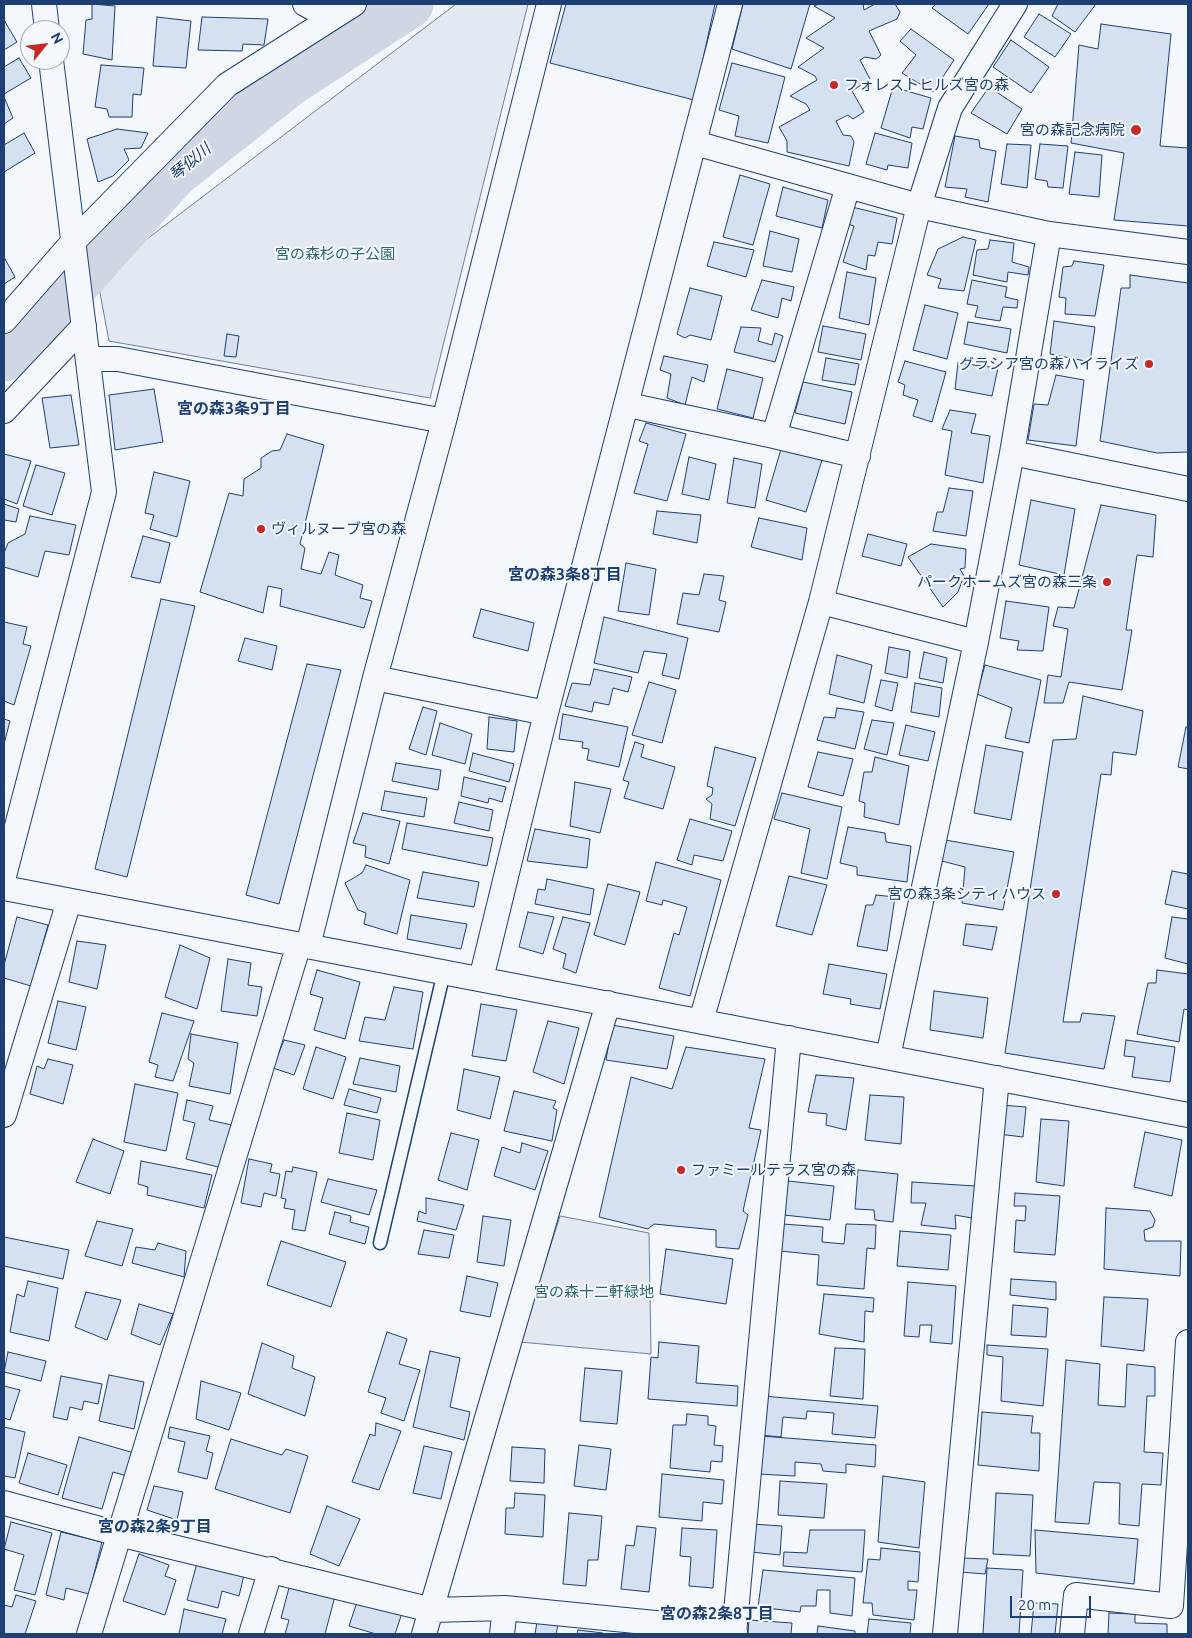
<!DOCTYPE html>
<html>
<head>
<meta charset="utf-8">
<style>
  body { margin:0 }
  #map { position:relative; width:1192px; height:1638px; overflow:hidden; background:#f4f7fb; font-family:Ubuntu,sans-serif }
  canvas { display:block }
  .frame { position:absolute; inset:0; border:5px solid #1d3f73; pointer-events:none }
  .north { position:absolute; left:20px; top:20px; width:50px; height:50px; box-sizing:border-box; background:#f4f7fb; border:1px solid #9eadc5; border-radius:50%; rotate:61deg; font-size:14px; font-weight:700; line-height:20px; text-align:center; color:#1d3f73 }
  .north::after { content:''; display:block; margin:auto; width:18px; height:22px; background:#c62828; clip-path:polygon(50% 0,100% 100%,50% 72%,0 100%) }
  .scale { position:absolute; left:1010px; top:1596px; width:81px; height:22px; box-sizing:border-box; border:2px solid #1d3f73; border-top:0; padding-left:6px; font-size:15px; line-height:18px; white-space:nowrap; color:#1d3f73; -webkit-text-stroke:4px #f4f7fb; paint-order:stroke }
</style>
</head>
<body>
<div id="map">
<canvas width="1192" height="1638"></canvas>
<div class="frame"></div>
<div class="north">N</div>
<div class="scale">20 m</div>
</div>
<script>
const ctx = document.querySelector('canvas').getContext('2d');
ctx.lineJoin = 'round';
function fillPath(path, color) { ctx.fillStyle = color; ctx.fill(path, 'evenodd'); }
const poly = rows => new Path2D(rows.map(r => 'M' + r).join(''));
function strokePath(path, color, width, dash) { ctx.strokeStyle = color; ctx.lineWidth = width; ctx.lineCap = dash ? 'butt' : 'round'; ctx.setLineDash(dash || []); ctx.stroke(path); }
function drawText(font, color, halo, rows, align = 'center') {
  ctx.font = font + ' Ubuntu,"Noto Sans JP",sans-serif'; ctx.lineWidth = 4; ctx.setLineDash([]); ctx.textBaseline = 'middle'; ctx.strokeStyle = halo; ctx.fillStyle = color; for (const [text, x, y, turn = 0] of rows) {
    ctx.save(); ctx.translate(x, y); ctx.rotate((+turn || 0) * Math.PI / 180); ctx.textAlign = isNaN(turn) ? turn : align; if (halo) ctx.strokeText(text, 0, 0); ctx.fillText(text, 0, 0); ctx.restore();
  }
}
const green = poly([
  [456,4,528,4,430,398,109,341,97,277,456,4],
  [560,1216,649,1233,651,1354,520,1342,560,1216]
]);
const river = poly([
  [4,357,28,330,53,308,174,173,289,82,409,4]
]);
const building = poly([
  [92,4,115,6,112,60,83,54,86,20,92,19,92,4],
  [566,4,715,4,694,100,550,63,566,4],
  [743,4,810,4,791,69,732,49,743,4],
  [819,4,863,4,864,10,875,4,895,4,900,12,897,19,869,31,881,55,876,59,865,57,860,60,870,79,852,91,864,112,853,119,848,115,836,121,843,135,851,136,854,142,849,166,787,152,787,141,779,127,810,110,806,104,790,96,817,80,815,76,798,67,824,48,806,38,835,18,814,6,819,4],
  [936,4,989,4,968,34,932,8,936,4],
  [1058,4,1096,4,1075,32,1052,16,1058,4],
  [1039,14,1071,34,1055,57,1024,37,1039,14],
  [157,17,191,21,186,68,153,66,157,17],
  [202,17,268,19,264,45,243,44,242,51,198,50,202,17],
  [4,20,17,42,4,50,4,20],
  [1101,24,1171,34,1160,146,1188,148,1188,226,1114,220,1124,153,1071,143,1079,45,1098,49,1101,24],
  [911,29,954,60,933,92,902,73,916,55,900,41,911,29],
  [1011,40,1049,67,1031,93,993,67,1011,40],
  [19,58,31,78,4,94,4,67,19,58],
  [732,63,785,77,768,143,735,136,739,116,719,110,732,63],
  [101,65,144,68,141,95,133,94,132,117,109,117,107,109,95,107,101,65],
  [893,87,931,98,923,129,912,127,910,138,881,128,893,87],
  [989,87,1022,109,1007,134,971,113,989,87],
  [4,97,13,118,4,124,4,97],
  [117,129,148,133,141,148,124,149,129,160,113,176,98,182,87,139,117,129],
  [24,133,35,153,4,172,4,145,24,133],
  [875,133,912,143,908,168,888,165,887,170,866,164,875,133],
  [955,136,979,140,980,148,996,151,988,202,965,197,967,189,945,187,955,136],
  [1007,144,1031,145,1027,188,1001,184,1007,144],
  [1040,144,1068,146,1063,188,1048,187,1047,181,1035,179,1040,144],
  [1075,152,1102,155,1099,197,1069,194,1075,152],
  [740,175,770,184,753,245,723,237,740,175],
  [783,187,828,200,822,228,776,216,783,187],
  [852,207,897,218,892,244,878,242,875,256,868,255,866,270,843,262,854,226,847,224,852,207],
  [770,231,799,239,792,272,763,266,770,231],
  [963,237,976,240,964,291,938,288,941,279,927,275,938,249,963,237],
  [990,240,1014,243,1012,262,1029,267,1028,275,1008,272,1007,282,973,275,977,250,988,249,990,240],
  [714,242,754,250,746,277,707,266,714,242],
  [4,257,15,277,4,284,4,257],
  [1074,261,1104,265,1095,316,1065,314,1066,298,1059,297,1063,267,1072,266,1074,261],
  [847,272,876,278,869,325,839,318,847,272],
  [1130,275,1188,283,1188,452,1157,453,1100,441,1121,288,1130,288,1130,275],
  [762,280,794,287,791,301,782,298,778,318,751,310,762,280],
  [972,280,1007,287,1005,297,1018,300,1017,308,1003,307,1000,321,975,317,978,306,967,304,972,280],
  [690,288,722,296,711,340,690,335,685,338,677,334,690,288],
  [925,305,958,313,947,359,913,350,925,305],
  [1054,321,1095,327,1090,362,1050,354,1054,321],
  [968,322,1011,329,1007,353,964,344,968,322],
  [823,326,866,334,861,360,818,352,823,326],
  [741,327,761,328,758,341,772,345,775,333,783,336,775,362,734,352,741,327],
  [227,334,239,336,236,357,224,356,227,334],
  [664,356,708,365,704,382,692,377,685,405,667,398,671,374,660,370,664,356],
  [826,358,859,364,855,385,822,380,826,358],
  [905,361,946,372,932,422,913,416,918,400,903,395,905,385,898,382,905,361],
  [958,363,998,368,992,396,955,389,958,363],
  [727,369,763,378,753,418,717,409,727,369],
  [1056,375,1084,380,1076,446,1028,440,1034,404,1048,405,1056,375],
  [803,382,852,392,845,424,795,413,803,382],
  [154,389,163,442,115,450,109,395,154,389],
  [71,395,79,445,50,448,42,398,71,395],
  [950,410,976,414,971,433,990,436,983,483,945,475,952,431,942,429,950,410],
  [646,423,686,434,667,501,634,493,648,444,639,441,646,423],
  [287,434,324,445,300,544,305,548,301,569,321,574,329,552,339,555,335,575,363,585,360,598,372,601,364,628,280,606,282,589,268,586,263,613,200,592,229,493,243,496,244,479,261,468,261,458,272,451,280,450,287,434],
  [781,449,822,460,806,512,766,500,781,449],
  [4,454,31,461,17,504,4,499,4,454],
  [689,457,716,464,709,500,682,494,689,457],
  [734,458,762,464,755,508,727,503,734,458],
  [36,465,65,473,52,515,23,506,36,465],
  [154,472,190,481,177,537,150,529,154,515,145,513,154,472],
  [949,488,973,491,966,536,933,531,937,512,943,512,949,488],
  [1031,500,1075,509,1064,575,1019,565,1031,500],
  [4,504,19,509,16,522,4,520,4,504],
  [1101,505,1156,515,1153,557,1137,555,1126,630,1132,630,1122,690,1069,682,1063,703,1044,703,1048,675,1061,677,1068,629,1053,626,1058,607,1074,608,1101,505],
  [657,511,701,515,697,543,653,534,657,511],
  [30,516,76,525,69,555,45,551,38,577,4,567,4,553,8,543,25,534,30,516],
  [759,518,807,528,802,560,751,547,759,518],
  [868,534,907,544,901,566,862,556,868,534],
  [143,536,170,543,160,583,131,577,143,536],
  [931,544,966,549,965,568,960,569,964,576,958,592,943,607,908,557,931,544],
  [626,563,656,569,649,615,618,611,626,563],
  [704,574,724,576,719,600,726,602,719,632,677,624,683,593,699,595,704,574],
  [161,599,195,606,127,877,95,869,161,599],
  [1006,601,1049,607,1043,651,1017,650,1019,641,1000,638,1006,601],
  [481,609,534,623,528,651,473,637,481,609],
  [604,617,688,638,679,679,662,675,667,654,644,651,638,673,594,663,604,617],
  [4,622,27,627,23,644,31,646,14,705,4,701,4,622],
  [245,638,277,646,272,670,238,661,245,638],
  [889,647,910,651,907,678,885,673,889,647],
  [924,652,947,658,943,683,919,678,924,652],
  [837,655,872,665,864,703,829,694,837,655],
  [307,664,341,670,279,904,246,895,307,664],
  [985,665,1041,680,1029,743,1005,738,1012,708,977,694,985,665],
  [594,669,632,677,628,692,613,688,609,705,594,702,592,712,565,706,572,683,590,685,594,669],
  [881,680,898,683,892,711,875,706,881,680],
  [649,682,676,690,662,743,632,735,649,682],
  [915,683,942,688,939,717,911,712,915,683],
  [1083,696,1143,711,1136,755,1113,752,1111,775,1101,774,1063,1022,1080,1022,1082,1013,1115,1016,1104,1069,1005,1053,1053,740,1076,739,1083,696],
  [423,707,437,711,426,755,409,749,423,707],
  [837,708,864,712,855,749,817,740,824,717,835,718,837,708],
  [563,714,628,727,619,767,587,760,589,749,582,748,583,742,559,739,563,714],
  [489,717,517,721,514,752,487,749,489,717],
  [4,719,10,721,4,744,4,719],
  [872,720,894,723,887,755,864,749,872,720],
  [440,723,472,734,465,764,432,755,440,723],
  [906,725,935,732,928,761,899,755,906,725],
  [1186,727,1188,728,1188,769,1178,767,1186,727],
  [635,742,644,745,641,757,675,767,663,809,624,798,629,782,623,780,635,742],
  [986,745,1023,752,1011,820,974,813,986,745],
  [715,747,756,758,735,826,710,819,712,804,706,799,712,795,713,788,707,786,715,747],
  [818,752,853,759,843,796,808,787,818,752],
  [473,753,514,764,509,782,469,771,473,753],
  [875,757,909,766,899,825,864,817,865,803,859,801,864,772,872,772,875,757],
  [396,763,441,770,438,790,392,781,396,763],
  [464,777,506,787,502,802,489,798,488,803,461,796,464,777],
  [575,782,611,789,600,833,570,826,575,782],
  [385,791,427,798,424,817,381,810,385,791],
  [782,793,842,807,827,879,801,873,810,829,774,819,782,793],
  [459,802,493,810,489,831,454,823,459,802],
  [363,813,400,821,389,864,365,857,366,846,353,843,363,813],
  [690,819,732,831,723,861,694,855,692,865,677,860,690,819],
  [407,823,493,838,487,866,402,849,407,823],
  [848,827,885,833,886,842,911,846,907,882,857,875,857,867,840,863,848,827],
  [535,829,590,839,587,868,527,861,535,829],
  [945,840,1014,852,1003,910,962,903,965,867,942,861,945,840],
  [656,862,721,880,690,996,659,988,674,933,679,935,687,907,663,900,662,905,646,901,656,862],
  [366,865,410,880,397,934,364,924,366,913,358,910,345,883,362,873,366,865],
  [1172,871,1188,874,1188,909,1165,904,1172,871],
  [423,872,479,882,474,907,417,898,423,872],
  [789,876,827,885,812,935,776,926,789,876],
  [547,879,594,889,590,915,535,904,538,889,545,890,547,879],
  [608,884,640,892,625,945,594,935,608,884],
  [876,895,895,897,887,951,857,946,866,905,873,905,876,895],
  [528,912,554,917,543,954,519,947,528,912],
  [411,915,467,924,461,949,407,939,411,915],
  [17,917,48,925,31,986,4,978,4,965,17,917],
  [563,917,590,923,576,973,563,968,566,954,553,949,563,917],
  [1172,917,1188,919,1188,964,1165,958,1172,917],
  [966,924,997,927,992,950,963,945,966,924],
  [77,941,106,945,97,989,69,982,77,941],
  [180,945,210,958,197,1009,165,997,180,945],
  [228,959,251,963,248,985,262,987,257,1016,221,1011,228,959],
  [829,964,887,974,880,1009,850,1004,851,999,823,994,829,964],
  [317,970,360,982,345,1039,314,1030,323,998,310,994,317,970],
  [1157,970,1188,974,1188,1010,1184,1009,1179,1042,1137,1034,1148,983,1156,983,1157,970],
  [394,987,423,992,413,1049,359,1041,365,1017,385,1020,394,987],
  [934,991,988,998,983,1038,930,1030,934,991],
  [58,1001,86,1007,76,1050,48,1043,58,1001],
  [481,1004,517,1010,506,1061,472,1056,481,1004],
  [162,1013,194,1021,173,1081,155,1077,158,1065,149,1062,162,1013],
  [548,1021,579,1028,564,1084,533,1072,548,1021],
  [612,1025,674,1036,667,1069,606,1060,612,1025],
  [191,1034,238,1043,230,1094,189,1086,194,1063,188,1059,191,1034],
  [284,1040,305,1045,294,1075,273,1068,284,1040],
  [1126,1040,1175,1047,1170,1082,1132,1077,1135,1057,1124,1056,1126,1040],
  [316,1047,346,1057,333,1099,303,1089,316,1047],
  [686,1047,765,1059,749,1128,761,1130,743,1211,748,1215,739,1249,716,1247,716,1230,654,1224,648,1229,599,1217,631,1077,672,1089,686,1047],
  [360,1058,400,1066,396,1092,353,1084,360,1058],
  [48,1059,73,1065,63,1104,30,1094,37,1066,44,1069,48,1059],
  [464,1069,500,1077,490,1119,457,1110,464,1069],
  [816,1075,854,1078,846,1130,826,1125,827,1114,808,1112,816,1075],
  [135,1084,178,1093,166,1151,124,1142,135,1084],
  [349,1089,381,1098,377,1113,344,1105,349,1089],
  [514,1091,556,1101,553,1108,557,1110,552,1141,504,1131,514,1091],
  [870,1095,904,1097,901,1144,865,1140,870,1095],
  [187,1100,213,1106,209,1120,232,1125,222,1168,186,1159,195,1123,183,1120,187,1100],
  [1001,1105,1026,1107,1023,1137,998,1134,1001,1105],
  [347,1113,380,1120,373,1160,339,1153,347,1113],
  [1041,1119,1069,1121,1064,1186,1036,1182,1041,1119],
  [1145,1132,1182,1140,1172,1196,1134,1187,1145,1132],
  [451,1133,479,1140,467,1190,438,1180,451,1133],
  [93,1139,124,1151,110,1194,76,1182,93,1139],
  [522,1143,548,1151,535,1190,494,1176,502,1147,520,1153,522,1143],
  [249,1159,272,1164,270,1172,280,1174,276,1196,264,1193,261,1207,241,1203,249,1159],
  [141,1161,212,1175,204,1208,147,1195,148,1187,138,1184,141,1161],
  [293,1167,317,1172,305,1231,292,1229,295,1210,284,1208,286,1199,281,1198,286,1171,292,1172,293,1167],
  [858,1170,898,1174,893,1222,875,1220,874,1210,855,1209,858,1170],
  [328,1179,377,1190,369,1215,321,1202,328,1179],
  [788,1181,834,1186,830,1220,784,1215,788,1181],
  [912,1182,975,1186,972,1218,955,1215,956,1229,921,1225,926,1203,911,1203,912,1182],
  [1015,1193,1060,1196,1055,1255,1014,1252,1016,1220,1025,1221,1026,1206,1014,1206,1015,1193],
  [426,1198,464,1205,456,1230,417,1221,419,1211,426,1214,426,1198],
  [1106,1208,1150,1211,1155,1220,1153,1227,1144,1230,1145,1241,1181,1241,1180,1276,1104,1269,1106,1208],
  [335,1212,351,1216,350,1222,369,1227,365,1244,329,1234,335,1212],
  [483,1216,511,1220,504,1266,477,1262,483,1216],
  [97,1221,133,1229,122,1266,85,1256,97,1221],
  [783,1224,823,1227,822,1242,844,1244,846,1224,876,1225,875,1249,867,1248,864,1289,817,1285,819,1255,780,1251,783,1224],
  [424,1230,454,1235,449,1258,418,1254,424,1230],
  [900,1231,951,1235,948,1270,897,1266,900,1231],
  [4,1237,69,1250,63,1279,4,1266,4,1237],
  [281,1241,346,1262,331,1307,267,1285,281,1241],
  [158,1243,186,1251,184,1277,132,1263,136,1247,155,1250,158,1243],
  [666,1249,733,1259,726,1304,660,1294,666,1249],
  [467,1276,498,1283,490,1317,460,1311,467,1276],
  [1011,1279,1056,1282,1056,1300,1010,1295,1011,1279],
  [28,1281,58,1288,49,1341,10,1332,17,1294,24,1297,28,1281],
  [908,1282,956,1286,952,1344,930,1342,932,1325,920,1325,919,1337,904,1336,908,1282],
  [86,1292,121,1300,107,1340,75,1327,86,1292],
  [824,1294,874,1298,873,1312,865,1311,864,1342,819,1334,824,1294],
  [1104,1297,1148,1299,1144,1351,1101,1346,1104,1297],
  [139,1304,173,1314,160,1345,131,1334,139,1304],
  [1013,1305,1048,1308,1046,1337,1011,1335,1013,1305],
  [387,1332,407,1339,399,1364,420,1370,404,1421,381,1413,386,1398,368,1392,387,1332],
  [659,1342,699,1346,696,1383,738,1386,737,1406,648,1399,651,1357,658,1358,659,1342],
  [262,1343,294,1356,292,1368,315,1377,305,1416,248,1394,262,1343],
  [987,1345,1048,1349,1043,1406,1001,1401,1003,1357,987,1355,987,1345],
  [835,1348,865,1349,863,1399,830,1396,835,1348],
  [430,1351,460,1358,450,1407,470,1412,464,1440,413,1427,430,1351],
  [8,1352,46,1361,41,1381,4,1372,8,1352],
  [1066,1360,1100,1364,1098,1405,1125,1407,1127,1364,1155,1367,1155,1396,1147,1396,1144,1452,1163,1453,1161,1485,1142,1484,1139,1526,1119,1524,1120,1483,1094,1482,1089,1524,1055,1522,1066,1360],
  [585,1368,622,1371,617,1424,580,1421,585,1368],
  [109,1375,144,1382,134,1429,99,1421,109,1375],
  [61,1376,102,1384,98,1404,84,1401,82,1410,70,1407,67,1420,53,1417,61,1376],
  [201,1381,241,1393,229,1430,196,1419,201,1381],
  [4,1386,20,1390,10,1420,4,1418,4,1386],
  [763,1396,878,1406,875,1438,832,1434,834,1413,807,1411,806,1419,783,1417,781,1437,760,1435,763,1396],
  [982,1412,1033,1416,1031,1433,1040,1433,1039,1471,978,1465,982,1412],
  [687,1414,708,1416,708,1425,716,1426,714,1445,723,1446,722,1462,711,1461,710,1472,670,1468,673,1425,686,1425,687,1414],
  [376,1423,401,1431,379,1490,352,1482,370,1434,375,1436,376,1423],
  [4,1427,25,1432,15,1478,4,1476,4,1427],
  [170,1427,210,1436,206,1451,213,1453,207,1479,178,1472,185,1442,168,1438,170,1427],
  [761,1436,876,1445,875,1467,846,1464,846,1473,823,1471,821,1464,795,1462,795,1476,758,1474,761,1436],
  [79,1437,134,1453,127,1476,113,1472,102,1509,62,1498,79,1437],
  [231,1439,282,1455,286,1449,308,1456,290,1513,215,1489,231,1439],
  [579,1445,611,1449,606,1490,574,1486,579,1445],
  [424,1446,452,1452,441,1499,413,1493,424,1446],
  [512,1447,545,1449,544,1483,510,1481,512,1447],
  [28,1453,67,1465,58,1495,19,1483,28,1453],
  [662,1474,724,1480,722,1504,703,1502,702,1521,659,1517,662,1474],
  [883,1476,925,1482,919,1548,878,1542,883,1476],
  [780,1481,827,1484,824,1518,778,1515,780,1481],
  [154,1486,183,1492,177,1520,147,1510,154,1486],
  [515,1493,545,1495,543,1537,505,1534,506,1508,514,1508,515,1493],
  [996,1493,1033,1495,1030,1556,993,1554,996,1493],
  [327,1506,360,1519,339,1566,310,1554,327,1506],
  [569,1513,602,1516,598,1560,588,1560,586,1586,563,1584,569,1513],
  [11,1522,52,1533,35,1595,14,1590,24,1555,4,1549,11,1522],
  [752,1524,782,1526,780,1555,751,1552,752,1524],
  [637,1526,656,1528,649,1592,621,1589,626,1545,634,1546,637,1526],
  [682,1528,717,1530,713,1588,689,1586,691,1557,680,1556,682,1528],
  [810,1530,865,1530,862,1572,783,1566,784,1552,807,1553,810,1530],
  [1035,1530,1138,1539,1134,1584,1036,1573,1035,1530],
  [61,1532,102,1542,89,1594,66,1588,64,1600,46,1595,61,1532],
  [881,1548,920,1552,918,1582,908,1581,908,1590,917,1590,914,1620,873,1615,872,1603,863,1603,868,1559,880,1560,881,1548],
  [139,1554,169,1565,165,1576,176,1580,165,1615,123,1601,139,1554],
  [961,1558,988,1559,985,1574,960,1572,961,1558],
  [197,1563,244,1575,239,1596,222,1591,218,1608,187,1600,197,1563],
  [987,1568,1023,1570,1019,1634,983,1634,987,1568],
  [763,1570,855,1578,852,1616,830,1613,830,1590,817,1590,816,1606,801,1606,800,1612,758,1607,763,1570],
  [290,1584,335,1596,325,1634,285,1634,289,1620,281,1618,290,1584],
  [16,1595,36,1601,25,1634,4,1634,4,1605,12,1607,16,1595],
  [358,1599,402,1613,395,1634,376,1634,349,1626,358,1599],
  [1034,1603,1058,1604,1055,1634,1031,1634,1034,1603],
  [184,1609,226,1619,222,1634,179,1634,184,1609],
  [1109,1613,1135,1614,1135,1623,1167,1624,1167,1634,1108,1634,1109,1613],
  [869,1619,911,1623,910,1634,867,1634,869,1619],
  [749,1620,792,1623,791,1634,748,1634,749,1620],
  [537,1622,558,1625,556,1634,535,1634,537,1622],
  [818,1626,855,1631,855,1634,817,1634,818,1626],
  [578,1630,603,1633,603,1634,577,1634,578,1630]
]);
const service = poly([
  [380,1243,444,972]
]);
const minor = poly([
  [44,4,47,30],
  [305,4,331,18],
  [695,143,919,206,1049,234,1188,252],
  [4,321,73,242,227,85,354,4],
  [88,359,118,359,444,421],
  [628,405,774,436,848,186],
  [4,411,84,326],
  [774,436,858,456],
  [1012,453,1188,489],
  [821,602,976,642],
  [375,678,546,713],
  [4,876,104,492,51,60],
  [4,888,1188,1115],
  [308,946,375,678,444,421,549,4],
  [481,979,546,713,730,4],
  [701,1021,821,602,919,206,950,108,1015,4],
  [888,1057,976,642,1012,453,1049,234],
  [4,1115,69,901],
  [4,1503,119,1534,432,1610,505,1608,735,1631],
  [89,1634,299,944],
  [251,1634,271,1569],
  [424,1634,608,1003],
  [502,1634,505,1608],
  [734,1634,789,1038],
  [945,1634,997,1078],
  [1072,1634,1076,1595,1171,1606,1188,1342]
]);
const markers = [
  [834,85,5,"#c62828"],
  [1136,130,6,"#c62828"],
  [1149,364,5,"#c62828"],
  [261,529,5,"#c62828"],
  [1107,582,5,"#c62828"],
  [1056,894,5,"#c62828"],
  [681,1170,5,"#c62828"]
];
const poiNames = [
  ["フォレストヒルズ宮の森",844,85,"left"],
  ["宮の森記念病院",1125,130],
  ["グラシア宮の森ハイライズ",1139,364],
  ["ヴィルヌーブ宮の森",271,529,"left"],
  ["パークホームズ宮の森三条",1097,582],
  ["宮の森3条シティハウス",1046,894],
  ["ファミールテラス宮の森",691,1170,"left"]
];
const parkNames = [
  ["宮の森杉の子公園",335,254],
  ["宮の森十二軒緑地",594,1292]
];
const waterNames = [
  ["琴似川",190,162,-40]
];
const neighbourhoodNames = [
  ["宮の森3条9丁目",234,409],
  ["宮の森3条8丁目",565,575],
  ["宮の森2条9丁目",155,1527],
  ["宮の森2条8丁目",717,1614]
];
fillPath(green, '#e3e9f0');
strokePath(green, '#687fa3', 1);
strokePath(river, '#cfd7e4', 49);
fillPath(building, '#d5e0f0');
strokePath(building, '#1d3f73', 1);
strokePath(service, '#1d3f73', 15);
strokePath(minor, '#1d3f73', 26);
strokePath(service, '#f4f7fb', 12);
strokePath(minor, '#f4f7fb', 24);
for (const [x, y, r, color] of markers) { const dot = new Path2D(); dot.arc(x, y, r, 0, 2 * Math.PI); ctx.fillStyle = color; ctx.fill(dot); strokePath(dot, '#f4f7fb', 2); }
drawText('15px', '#1d3f73', '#f4f7fb', poiNames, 'right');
drawText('15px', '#2c6c60', '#f4f7fb', parkNames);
drawText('italic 16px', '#1d3f73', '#f4f7fb', waterNames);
drawText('bold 16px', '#1d3f73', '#f4f7fb', neighbourhoodNames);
</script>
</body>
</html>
